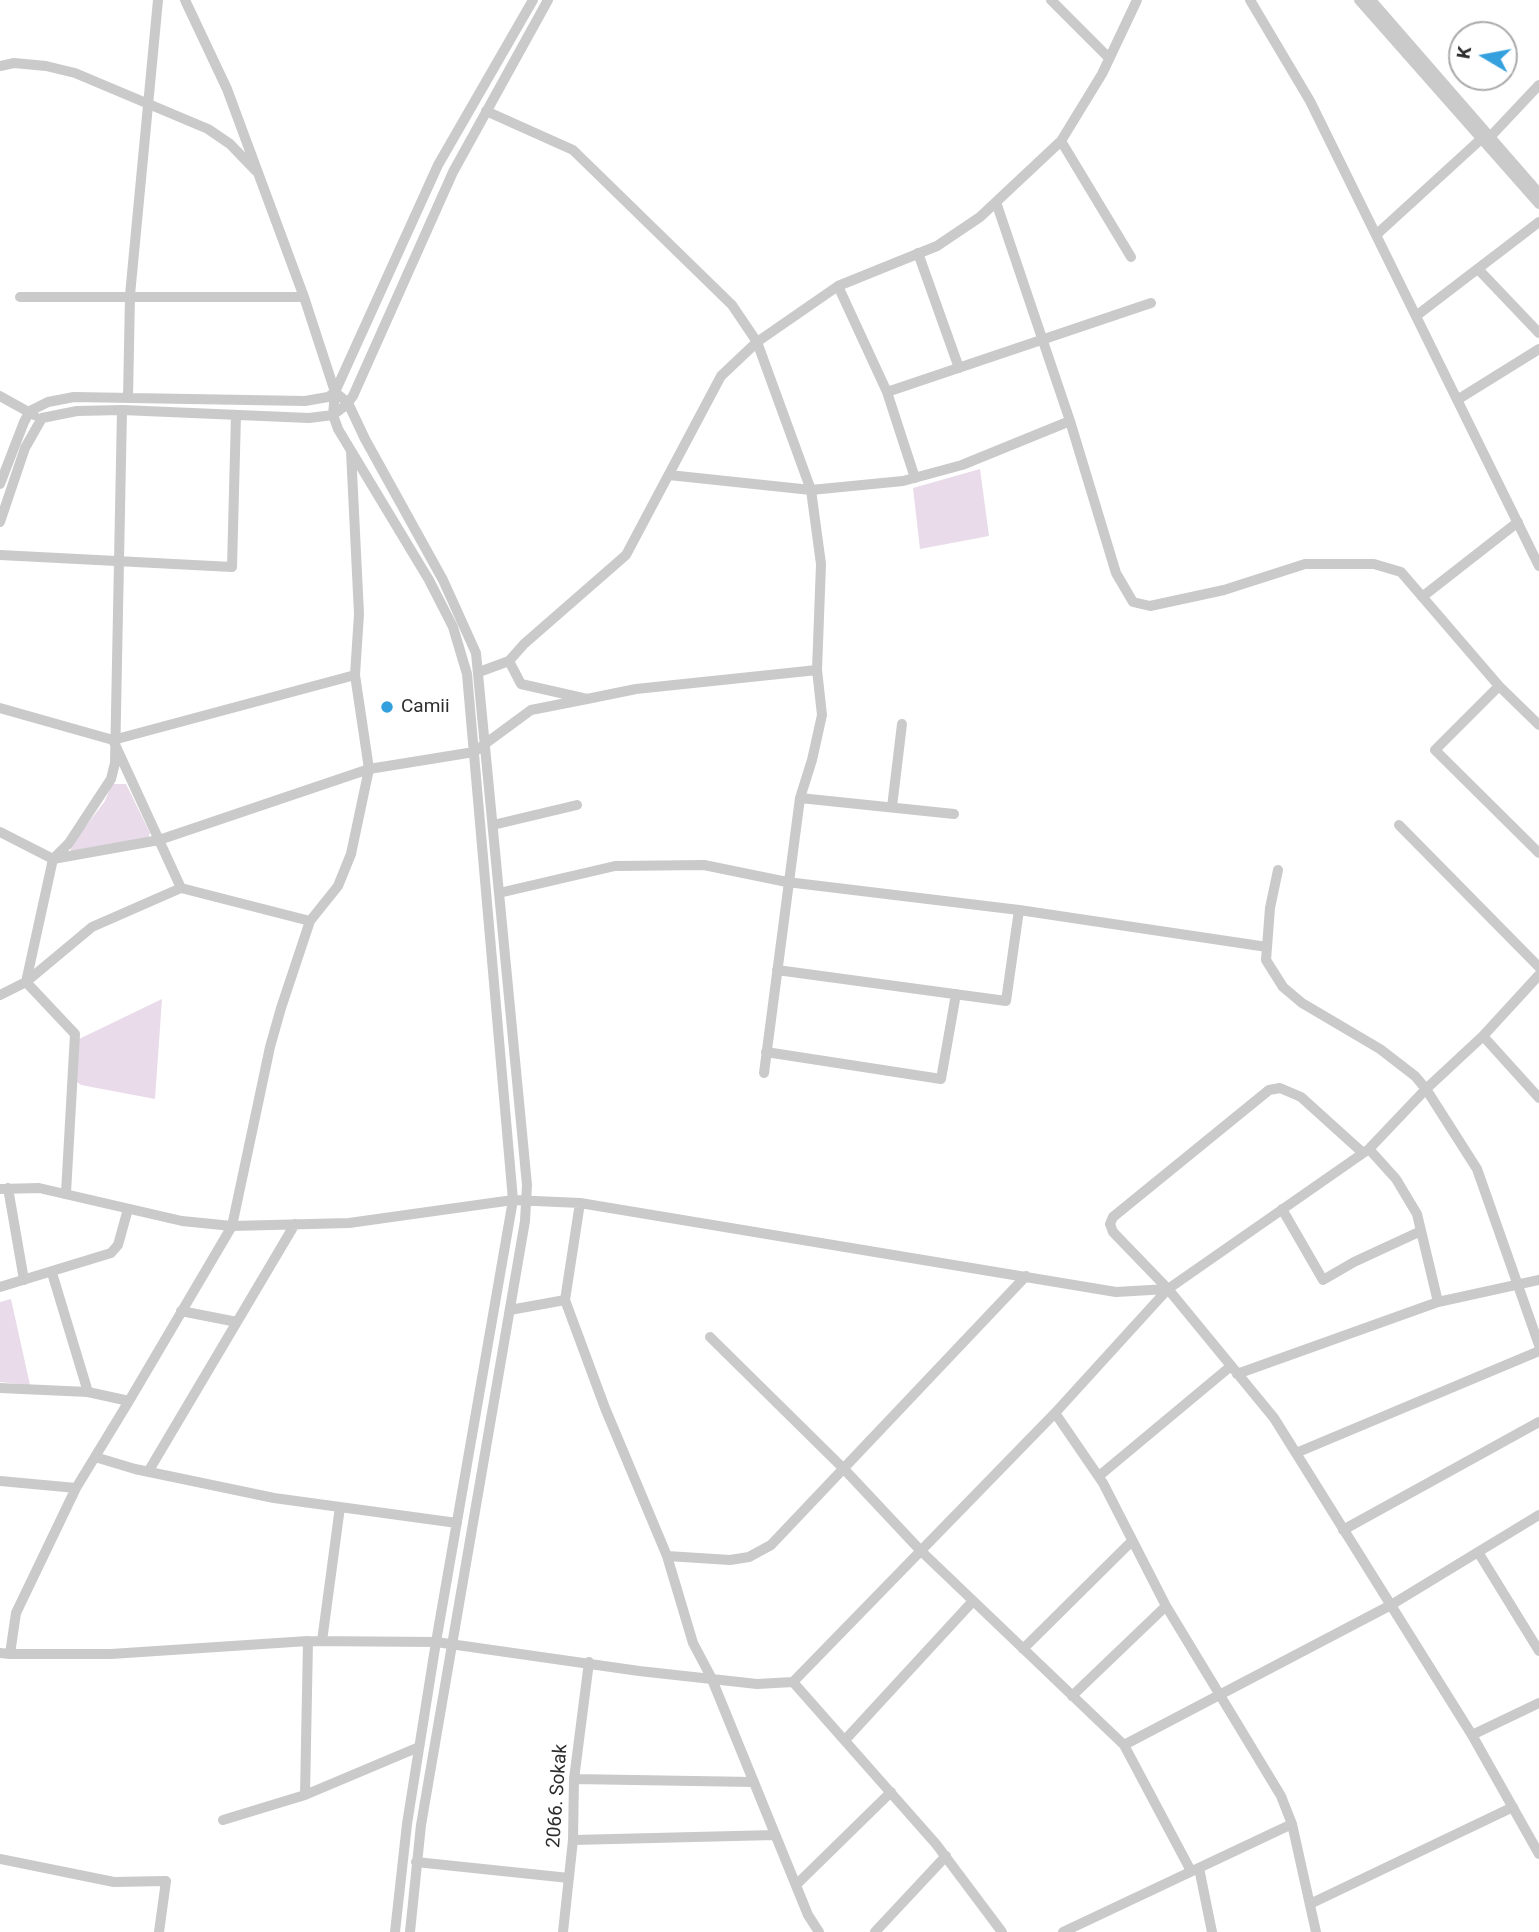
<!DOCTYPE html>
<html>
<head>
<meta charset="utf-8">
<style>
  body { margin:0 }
  #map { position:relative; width:1539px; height:1932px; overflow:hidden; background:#fff; font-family:Roboto,sans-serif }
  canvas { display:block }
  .north { position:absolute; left:1448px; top:21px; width:70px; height:70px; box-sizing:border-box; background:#fff; border:2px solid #ababab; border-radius:50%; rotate:280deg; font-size:19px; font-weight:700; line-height:28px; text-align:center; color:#2d2d2d }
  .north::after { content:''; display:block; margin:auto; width:24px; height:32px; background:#35a0de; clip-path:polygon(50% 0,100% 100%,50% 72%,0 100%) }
</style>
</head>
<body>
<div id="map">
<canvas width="1539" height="1932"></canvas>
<div class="north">K</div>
</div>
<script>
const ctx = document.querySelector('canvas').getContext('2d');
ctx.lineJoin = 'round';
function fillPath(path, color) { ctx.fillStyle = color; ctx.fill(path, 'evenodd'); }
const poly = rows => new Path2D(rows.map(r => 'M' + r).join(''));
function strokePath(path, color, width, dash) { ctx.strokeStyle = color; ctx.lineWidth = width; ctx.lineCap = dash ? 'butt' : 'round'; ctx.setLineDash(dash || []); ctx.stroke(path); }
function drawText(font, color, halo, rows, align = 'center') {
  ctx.font = font + ' Roboto,sans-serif'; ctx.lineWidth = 7; ctx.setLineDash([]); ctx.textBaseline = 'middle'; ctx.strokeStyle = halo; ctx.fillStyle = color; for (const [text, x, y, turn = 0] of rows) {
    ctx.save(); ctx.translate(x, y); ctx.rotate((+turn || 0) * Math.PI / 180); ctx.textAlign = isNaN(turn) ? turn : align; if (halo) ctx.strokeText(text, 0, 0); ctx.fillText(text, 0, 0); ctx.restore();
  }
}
const green = poly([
  [980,469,989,536,920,549,913,488],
  [112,784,126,784,150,833,148,838,71,851,70,847,105,801],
  [162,999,155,1099,81,1085,77,1082,79,1039],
  [11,1299,30,1385,0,1382,0,1302]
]);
const minor = poly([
  [185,0,227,89,304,297,335,392,333,415,338,429,429,580,453,627,467,674,513,1200,436,1642,407,1824,395,1932],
  [1051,0,1109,58],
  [1250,0,1310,101,1539,566],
  [1359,0,1539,204],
  [1371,0,1539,193],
  [0,66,14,63,46,66,75,73,208,129,230,144,256,171],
  [486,111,573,150,732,305,757,342,811,490,821,564,817,670,822,715,812,760,800,798,764,1073],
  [1490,137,1539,85],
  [1061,141,1131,257],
  [996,202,1070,421,1116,573,1133,602,1150,606,1224,590,1305,564,1374,564,1401,572,1499,686,1539,725],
  [1376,235,1480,140],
  [918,253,959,368],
  [1478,269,1539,333],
  [838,286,887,392,915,478],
  [20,297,304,297],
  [1416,316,1539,222],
  [335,392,348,403,365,439,443,580,476,653,527,1185,525,1221,421,1825,410,1932],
  [887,392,1151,303],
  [0,396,34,415],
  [128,398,130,295,158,0],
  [1457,400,1539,349],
  [669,475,811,490,903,481,962,465,1070,421],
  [0,484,24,422,30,411,48,402,74,397,305,401,328,397,335,392,438,165,533,0],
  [0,522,25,448,42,418,77,411,122,410,309,418,333,415,346,405,353,396,453,172,548,0],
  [0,555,232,567,236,415],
  [1422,597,1518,522],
  [509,661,521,684,587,699,636,689,817,670],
  [479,672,509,661,524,644,626,555,721,376,757,342,838,286,937,246,980,217,1061,141,1102,74,1137,0],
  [1499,686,1435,750,1539,853],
  [0,708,113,740,181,888,310,921],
  [113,740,355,675],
  [800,798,954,814],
  [892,807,902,724],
  [493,825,577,805],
  [1399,825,1539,967],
  [0,832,53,859,159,840,369,769,474,752,531,710,587,699],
  [1278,870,1270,908,1266,960,1283,987,1302,1003,1380,1049,1415,1076,1426,1089,1477,1169,1539,1345],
  [499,893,615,866,704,865,787,882,1019,910,1267,947],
  [777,970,1006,1001,1019,910],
  [0,995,26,982,92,927,181,888],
  [1483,1036,1539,1098],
  [766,1052,941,1079,956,994],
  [1369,1149,1396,1179,1417,1214,1438,1302],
  [1363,1153,1301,1097,1280,1088,1269,1090,1113,1217,1110,1224,1113,1232,1168,1289,1274,1418,1472,1735,1539,1854],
  [8,1188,24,1280],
  [0,1189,39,1188,182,1221,232,1226,349,1223,513,1200,580,1203,1116,1292,1168,1289,1369,1149,1426,1089,1483,1036,1539,975],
  [66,1193,75,1034,26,982,53,859,69,843,111,779,115,763,122,410],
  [580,1203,565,1300,605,1408,667,1556,693,1643,711,1677,808,1915,819,1932],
  [1282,1209,1323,1280,1354,1262,1421,1231],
  [52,1273,88,1392],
  [0,1287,111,1253,118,1245,128,1209],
  [510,1310,565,1300],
  [181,1311,237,1322],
  [710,1337,844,1469,920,1550,1124,1745,1191,1871],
  [1237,1374,1438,1302,1539,1280],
  [0,1388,88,1392,129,1401,232,1226,270,1047,281,1008,310,921,338,886,351,854,369,769,355,675,359,614,351,451],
  [1055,1413,1103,1483,1166,1606,1281,1796,1292,1824,1063,1932],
  [1296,1453,1539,1351],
  [95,1457,135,1469,274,1498,457,1523],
  [148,1472,295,1224],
  [1099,1476,1231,1366],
  [0,1481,76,1488,129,1401],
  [1343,1530,1539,1422],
  [1478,1552,1539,1651],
  [667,1556,730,1560,749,1557,771,1545,1026,1276],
  [322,1641,340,1507],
  [1023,1649,1132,1541],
  [0,1653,10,1654,16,1613,76,1488],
  [10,1654,111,1654,308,1641,436,1642,639,1671,757,1684,793,1682,1055,1413,1168,1289],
  [793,1682,936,1844,1002,1932],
  [1072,1696,1166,1606],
  [1472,1735,1539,1703],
  [845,1740,973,1601],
  [1124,1745,1391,1605,1539,1515],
  [574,1779,754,1782],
  [305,1795,308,1641],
  [223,1820,305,1795,419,1747],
  [1292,1824,1316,1932],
  [573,1840,775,1835],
  [0,1859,114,1882,166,1881,159,1932],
  [416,1862,569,1878],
  [1199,1868,1212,1932],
  [796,1885,891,1792],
  [1312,1903,1513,1807],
  [563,1932,573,1840,574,1779,589,1662],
  [875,1932,946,1856]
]);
const markers = [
  [387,707,7,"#35a0de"]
];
const poiNames = [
  ["Camii",401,707]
];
const streetNames = [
  ["2066. Sokak",558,1796,-86]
];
fillPath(green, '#e9dbea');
strokePath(minor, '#cacaca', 10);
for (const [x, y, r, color] of markers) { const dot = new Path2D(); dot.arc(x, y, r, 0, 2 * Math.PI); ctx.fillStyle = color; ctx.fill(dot); strokePath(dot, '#fff', 2.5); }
drawText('19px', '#2d2d2d', '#fff', poiNames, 'left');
drawText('19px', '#2d2d2d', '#fff', streetNames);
</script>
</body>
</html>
